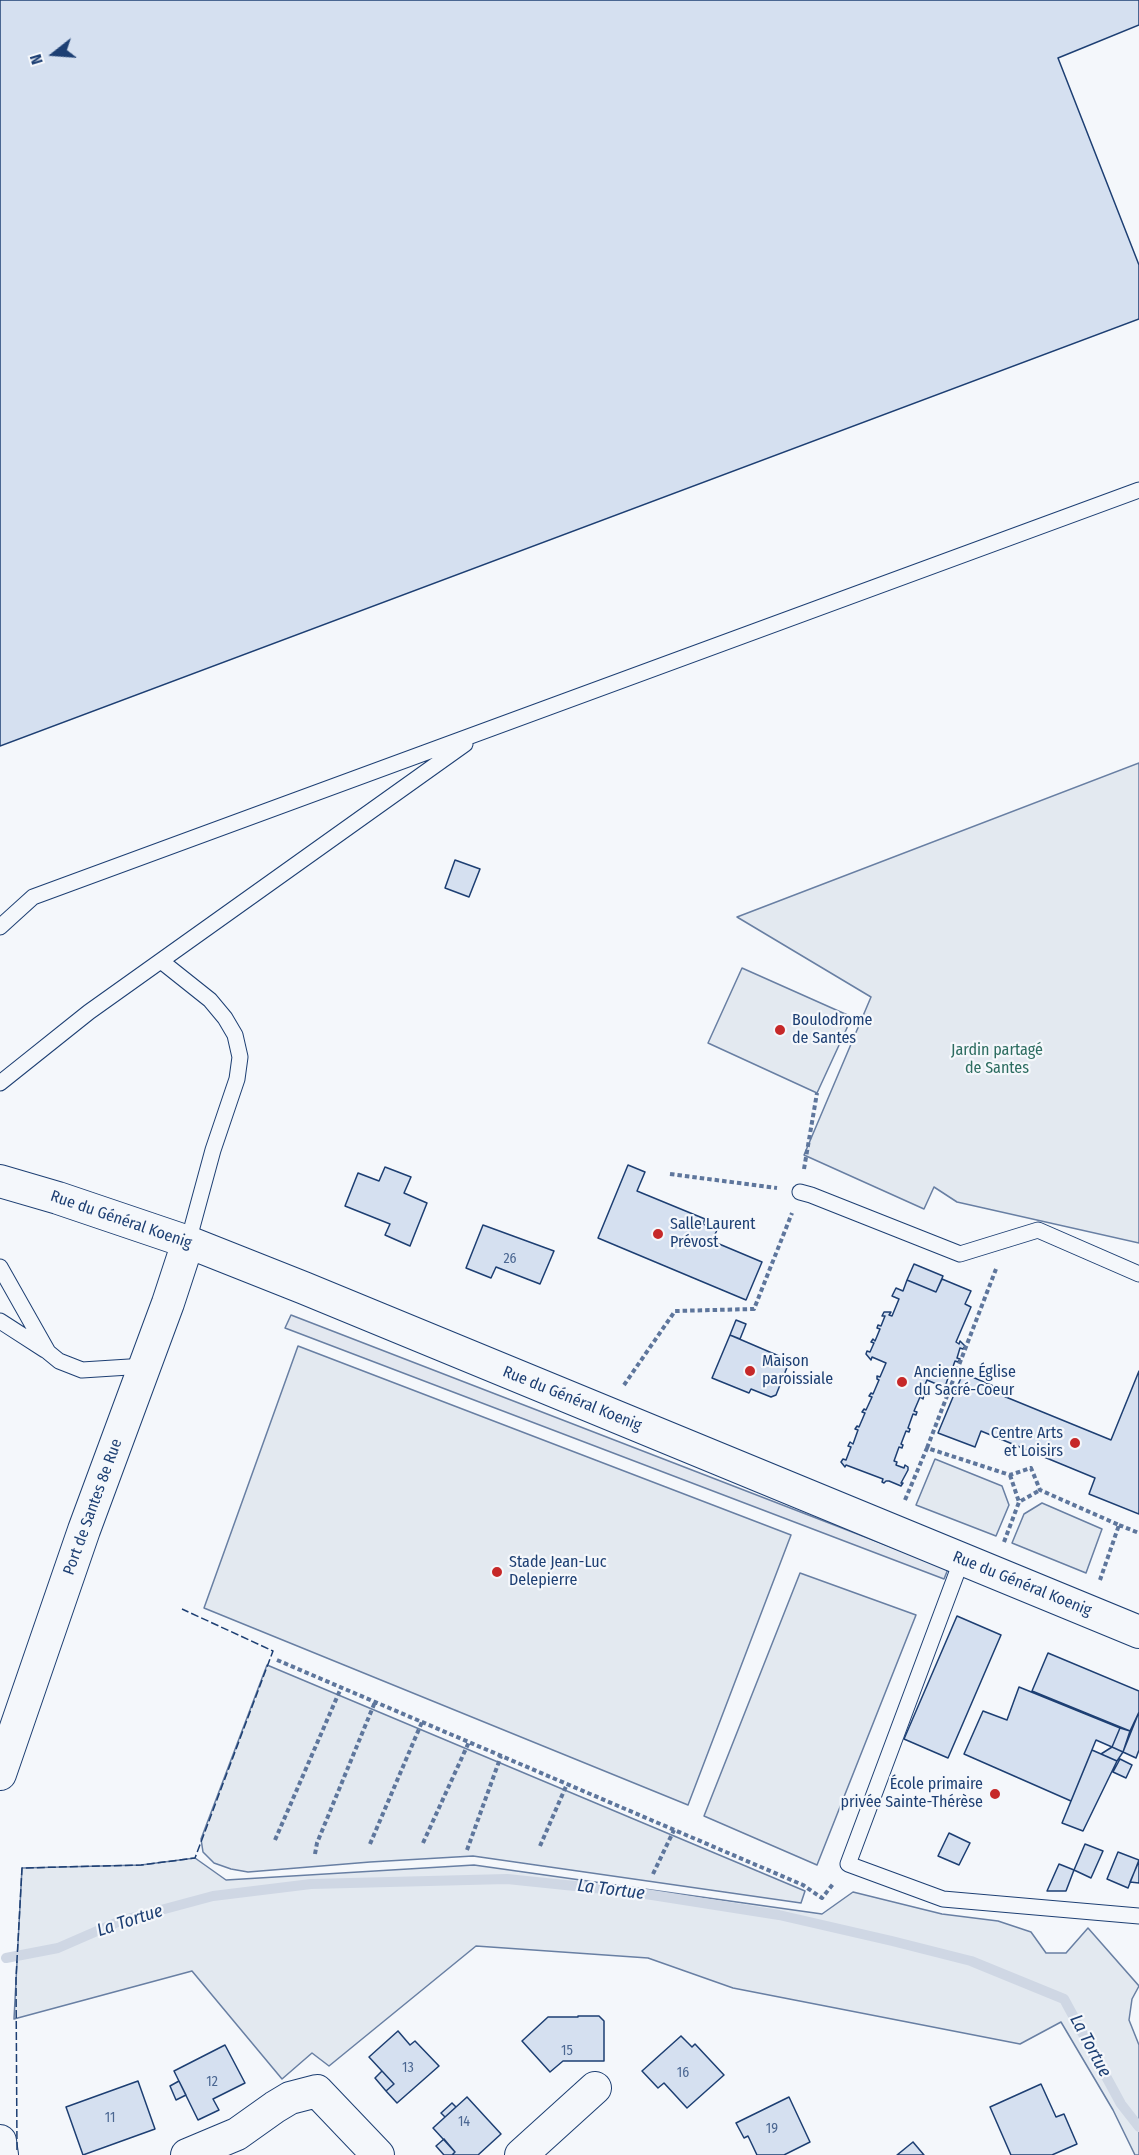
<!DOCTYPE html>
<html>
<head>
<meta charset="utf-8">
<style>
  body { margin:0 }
  #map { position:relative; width:1139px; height:2155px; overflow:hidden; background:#f4f7fb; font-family:"Fira Sans Condensed",sans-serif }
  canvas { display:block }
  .north { position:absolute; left:24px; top:24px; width:60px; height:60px; -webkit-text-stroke:4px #f4f7fb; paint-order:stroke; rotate:253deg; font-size:16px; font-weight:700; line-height:24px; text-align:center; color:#1d3f73 }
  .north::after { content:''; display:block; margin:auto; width:21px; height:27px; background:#1d3f73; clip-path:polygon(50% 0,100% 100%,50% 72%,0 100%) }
</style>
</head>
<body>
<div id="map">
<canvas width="1139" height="2155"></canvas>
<div class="north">N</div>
</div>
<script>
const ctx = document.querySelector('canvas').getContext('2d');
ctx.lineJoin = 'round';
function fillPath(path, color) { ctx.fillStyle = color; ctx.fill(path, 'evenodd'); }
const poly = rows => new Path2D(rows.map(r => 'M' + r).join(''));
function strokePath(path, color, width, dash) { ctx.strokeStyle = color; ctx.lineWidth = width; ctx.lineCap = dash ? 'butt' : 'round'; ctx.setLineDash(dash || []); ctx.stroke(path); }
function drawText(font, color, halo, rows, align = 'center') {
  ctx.font = font + ' "Fira Sans Condensed",sans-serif'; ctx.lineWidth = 4.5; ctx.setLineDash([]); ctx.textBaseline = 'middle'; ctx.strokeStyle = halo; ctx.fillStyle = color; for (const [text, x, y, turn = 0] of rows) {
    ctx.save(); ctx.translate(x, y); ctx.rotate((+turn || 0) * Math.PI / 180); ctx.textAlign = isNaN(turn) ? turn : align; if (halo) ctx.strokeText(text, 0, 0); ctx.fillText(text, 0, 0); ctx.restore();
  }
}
const green = poly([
  [1139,763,1139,1243,957,1202,934,1187,924,1209,804,1155,871,997,737,917,1139,763],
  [742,968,852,1017,817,1093,708,1043,742,968],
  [298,1346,791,1535,688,1805,204,1608,298,1346],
  [935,1459,1002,1486,1009,1505,996,1536,916,1505,935,1459],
  [1042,1503,1102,1529,1086,1573,1012,1543,1024,1514,1042,1503],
  [800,1573,916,1615,817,1865,704,1816,800,1573],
  [267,1665,805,1891,801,1903,473,1856,370,1862,248,1872,231,1869,214,1863,203,1852,201,1839,267,1665],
  [195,1858,226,1880,474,1865,822,1914,853,1892,942,1914,998,1921,1031,1932,1046,1953,1066,1953,1088,1928,1139,1986,1132,1999,1129,2020,1139,2045,1139,2155,1135,2155,1113,2110,1061,2022,1020,2044,733,1988,648,1958,476,1946,329,2066,312,2053,282,2079,192,1971,14,2019,22,1868,141,1865,195,1858]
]);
const parking = poly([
  [291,1315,948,1569,944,1579,285,1328,291,1315]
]);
const stream = poly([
  [6,1958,58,1948,120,1921,213,1896,311,1884,507,1879,633,1892,779,1915,892,1941,971,1961,1064,1999,1121,2104,1139,2127]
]);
const building = poly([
  [0,0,1139,0,1139,25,1058,58,1139,265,1139,319,0,746,0,0],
  [455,860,480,869,469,897,445,888,455,860],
  [628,1165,645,1172,637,1191,705,1219,703,1224,717,1230,712,1241,762,1262,746,1300,598,1238,628,1165],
  [385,1167,411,1177,404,1193,427,1203,410,1246,385,1235,390,1224,345,1206,358,1173,379,1181,385,1167],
  [483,1225,554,1251,540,1284,496,1267,491,1278,466,1268,483,1225],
  [914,1264,943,1276,936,1292,907,1280,914,1264],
  [942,1279,971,1291,965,1304,971,1307,956,1342,959,1344,960,1341,965,1346,963,1349,960,1348,957,1358,960,1359,958,1362,955,1361,951,1372,954,1373,952,1376,949,1375,946,1384,948,1385,947,1388,944,1387,943,1390,940,1388,941,1386,927,1380,921,1394,924,1395,923,1399,920,1397,914,1411,917,1412,916,1415,913,1414,908,1428,910,1429,909,1432,906,1431,901,1444,903,1445,902,1448,899,1447,894,1461,897,1462,896,1465,904,1468,905,1465,908,1467,908,1470,901,1483,903,1483,901,1486,889,1481,886,1481,884,1483,882,1482,883,1479,846,1465,845,1467,841,1462,843,1459,846,1460,851,1447,848,1446,850,1442,853,1444,858,1430,855,1429,857,1426,859,1427,865,1413,862,1412,864,1409,866,1410,872,1397,869,1396,871,1393,873,1394,879,1380,877,1379,877,1376,880,1377,886,1363,872,1357,871,1360,866,1354,867,1351,870,1352,874,1343,871,1342,873,1339,875,1341,880,1329,877,1328,878,1325,881,1326,885,1316,882,1316,884,1312,891,1312,889,1315,892,1316,899,1299,892,1296,896,1288,903,1291,907,1280,936,1292,942,1279],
  [736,1320,746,1324,740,1339,730,1335,736,1320],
  [730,1335,786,1359,788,1365,776,1395,771,1397,751,1389,749,1393,712,1378,730,1335],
  [1139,1371,1139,1514,1089,1494,1095,1478,981,1431,975,1447,938,1433,963,1373,998,1388,996,1393,1111,1440,1139,1371],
  [957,1616,1001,1635,948,1758,904,1739,957,1616],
  [1048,1653,1139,1691,1139,1712,1130,1731,1032,1691,1048,1653],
  [1019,1687,1120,1728,1112,1747,1096,1740,1071,1801,964,1754,983,1711,1007,1720,1019,1687],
  [1139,1712,1139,1750,1136,1758,1123,1752,1139,1712],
  [1120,1728,1130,1731,1123,1752,1112,1747,1120,1728],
  [1112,1747,1123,1752,1117,1761,1101,1754,1112,1747],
  [1092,1750,1117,1761,1083,1831,1062,1823,1092,1750],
  [1120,1759,1132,1765,1126,1778,1113,1772,1120,1759],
  [949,1833,970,1843,959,1865,938,1856,949,1833],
  [1085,1844,1103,1851,1091,1878,1074,1870,1085,1844],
  [1118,1852,1139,1860,1128,1888,1107,1879,1118,1852],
  [1139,1861,1139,1883,1130,1882,1139,1861],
  [1059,1864,1074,1870,1066,1891,1047,1891,1059,1864],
  [578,2016,599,2016,604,2021,604,2061,563,2061,550,2072,522,2041,548,2017,578,2017,578,2016],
  [398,2031,410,2045,415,2041,439,2066,397,2103,386,2091,394,2084,369,2057,398,2031],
  [681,2036,692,2047,695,2044,724,2075,687,2108,664,2083,658,2088,642,2071,681,2036],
  [225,2045,245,2083,213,2099,219,2110,198,2120,174,2071,225,2045],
  [382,2071,394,2084,386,2091,375,2078,382,2071],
  [138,2081,155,2129,83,2155,66,2107,138,2081],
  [179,2081,186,2095,176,2100,170,2086,179,2081],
  [1041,2084,1056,2117,1064,2114,1077,2144,1052,2155,1011,2155,990,2107,1041,2084],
  [467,2097,501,2134,478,2155,452,2155,455,2152,433,2128,467,2097],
  [789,2097,810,2142,784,2155,757,2155,748,2136,744,2138,736,2123,789,2097],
  [452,2103,456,2107,445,2117,441,2113,452,2103],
  [444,2139,455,2152,452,2155,444,2155,436,2146,444,2139],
  [913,2142,924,2155,897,2155,913,2142]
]);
const path = poly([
  [804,1169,817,1093],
  [670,1174,777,1188],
  [624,1385,675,1311,754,1309,792,1213],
  [927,1448,996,1269],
  [1010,1475,1019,1502],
  [905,1500,927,1448,1010,1475,1031,1468,1040,1490,1119,1525,1100,1580],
  [1119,1525,1139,1533],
  [1004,1542,1019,1502,1040,1490],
  [277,1660,803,1885,822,1898,833,1884],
  [275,1840,341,1688],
  [423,1843,469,1742],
  [370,1844,422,1722],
  [540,1846,567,1784],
  [467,1850,501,1756],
  [315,1854,317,1843,375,1702],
  [653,1874,674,1830]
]);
const lane = poly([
  [0,927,33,897,1139,490],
  [161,961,210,1000,225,1018,235,1035,240,1057,237,1079,213,1150,188,1242],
  [0,1083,89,1012,465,744],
  [800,1192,811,1195,960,1254,1038,1230,1139,1274],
  [0,1267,48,1352,59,1361,82,1370,145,1366],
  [0,1321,45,1350],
  [962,1559,848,1864,943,1899,1139,1916]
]);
const street = poly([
  [0,1181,58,1198,188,1242,304,1288,1139,1632],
  [0,1774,84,1530,168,1303,188,1242],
  [0,2141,2,2155],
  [187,2155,237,2134,275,2107,290,2098,317,2091,378,2155],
  [521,2155,595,2088]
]);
const fence = poly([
  [17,2150,16,1978,22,1868,141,1865,195,1858,273,1651,182,1609]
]);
const markers = [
  [780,1030,6,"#c62828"],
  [658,1234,6,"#c62828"],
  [750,1371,6,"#c62828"],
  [902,1382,6,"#c62828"],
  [1075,1443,6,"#c62828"],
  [497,1572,6,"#c62828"],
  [995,1794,6,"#c62828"]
];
const numberNames = [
  ["26",510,1259],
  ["15",567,2051],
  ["13",408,2068],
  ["16",683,2073],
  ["12",212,2082],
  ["11",110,2118],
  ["14",464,2122],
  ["19",772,2129]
];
const poiNames = [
  ["Boulodrome",792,1021],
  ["de Santes",792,1039],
  ["Salle Laurent",670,1225],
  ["Prévost",670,1243],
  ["Maison",762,1362],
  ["paroissiale",762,1380],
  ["Ancienne Église",914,1373],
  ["du Sacré-Coeur",914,1391],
  ["Centre Arts",1063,1434,"right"],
  ["et Loisirs",1063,1452,"right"],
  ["Stade Jean-Luc",509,1563],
  ["Delepierre",509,1581],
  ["École primaire",983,1785,"right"],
  ["privée Sainte-Thérèse",983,1803,"right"]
];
const parkNames = [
  ["Jardin partagé",997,1051],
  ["de Santes",997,1069]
];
const streetNames = [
  ["Rue du Général Koenig",121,1220,19],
  ["Rue du Général Koenig",572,1399,22],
  ["Port de Santes 8e Rue",93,1507,-70],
  ["Rue du Général Koenig",1022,1584,22]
];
const waterNames = [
  ["La Tortue",611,1890,7],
  ["La Tortue",130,1921,-18],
  ["La Tortue",1090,2046,62]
];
fillPath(green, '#e3e9f0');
strokePath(green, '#687fa3', 1.5);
fillPath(parking, '#e3e8f0');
strokePath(parking, '#687fa3', 1.5);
strokePath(stream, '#cfd7e4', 10);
fillPath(building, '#d5e0f0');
strokePath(building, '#1d3f73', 1.5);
strokePath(lane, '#1d3f73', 17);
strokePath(street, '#1d3f73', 34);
strokePath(path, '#5e769c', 4, [4.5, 3]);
strokePath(lane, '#f4f7fb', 15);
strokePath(street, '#f4f7fb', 32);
strokePath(fence, '#1d3f73', 1.5, [8, 3]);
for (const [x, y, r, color] of markers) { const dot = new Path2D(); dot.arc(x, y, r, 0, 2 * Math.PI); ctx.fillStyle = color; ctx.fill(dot); strokePath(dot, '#f4f7fb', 2); }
drawText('14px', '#4b6792', null, numberNames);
drawText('16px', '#1d3f73', '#f4f7fb', poiNames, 'left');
drawText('16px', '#2c6c60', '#f4f7fb', parkNames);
drawText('16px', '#1d3f73', '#f4f7fb', streetNames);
drawText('italic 18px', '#1d3f73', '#f4f7fb', waterNames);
</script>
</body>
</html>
